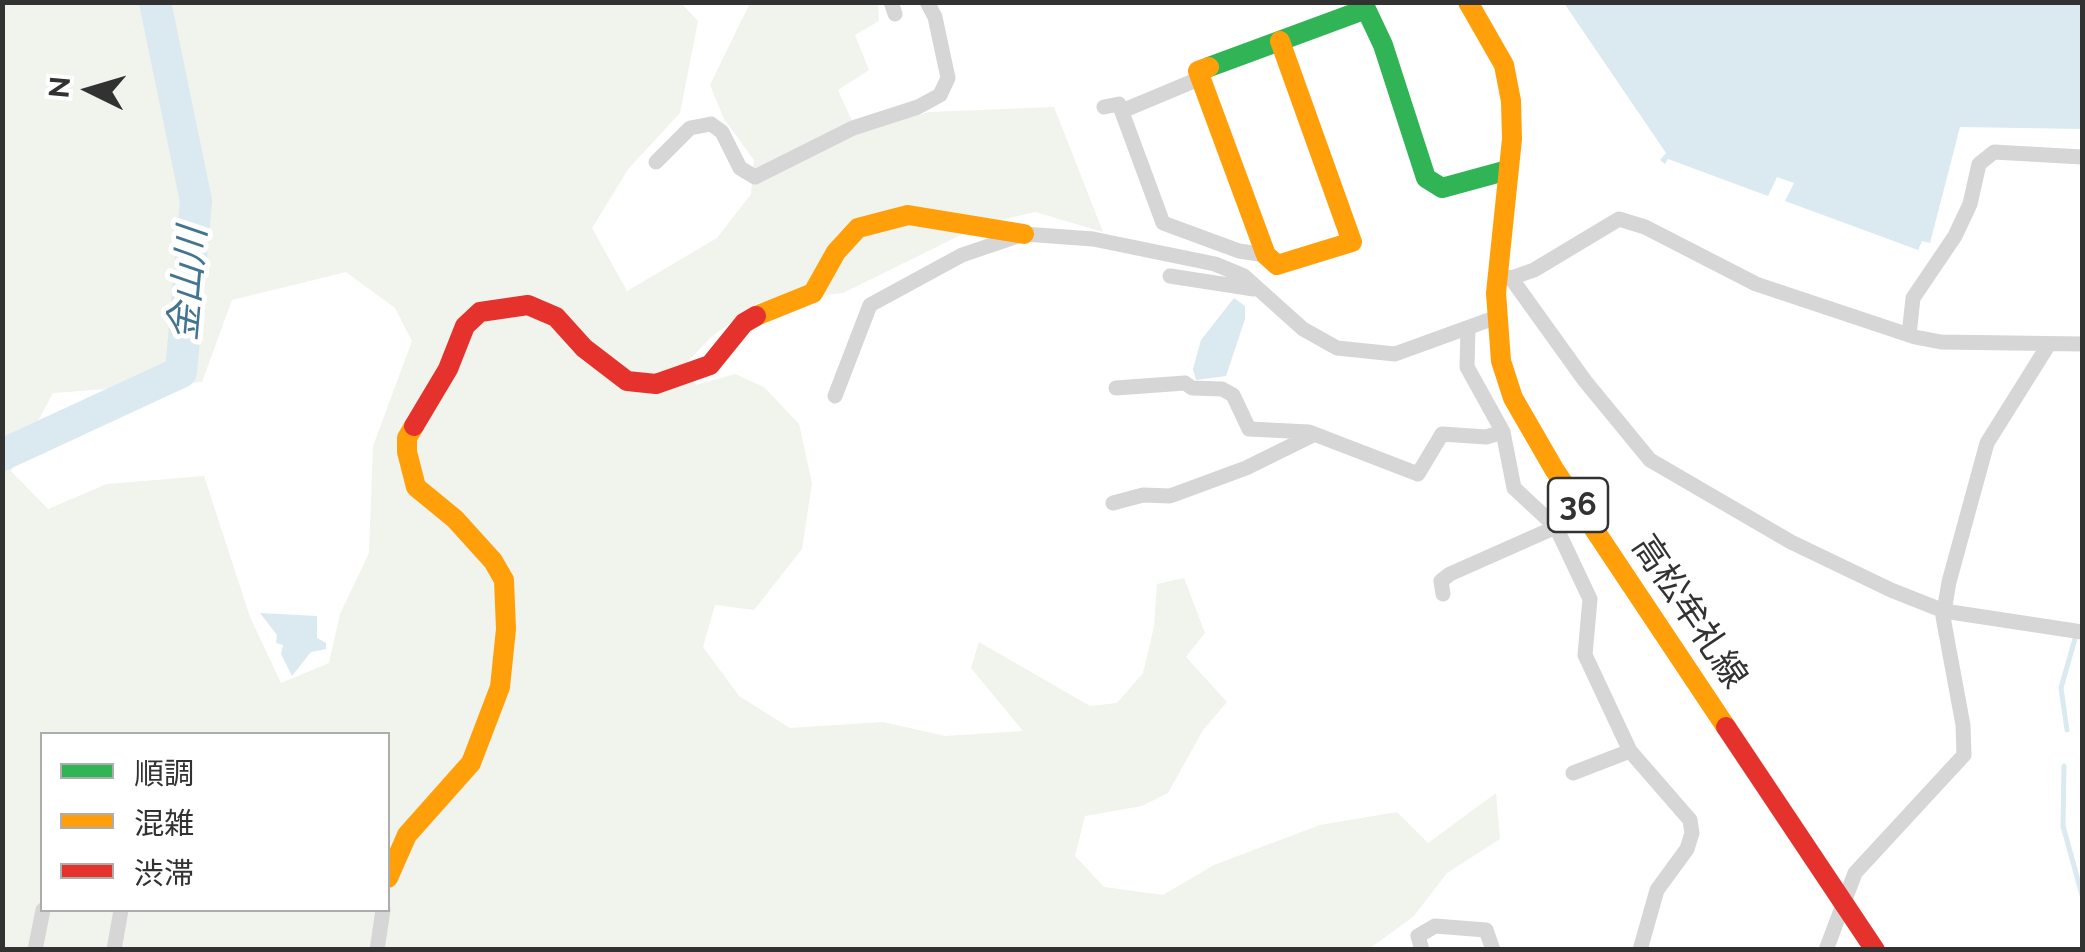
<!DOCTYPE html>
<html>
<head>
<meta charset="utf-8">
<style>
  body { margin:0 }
  #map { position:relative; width:2085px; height:952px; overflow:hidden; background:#fff; font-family:Raleway,"Noto Sans JP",sans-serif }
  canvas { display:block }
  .frame { position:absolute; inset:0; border:5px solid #323232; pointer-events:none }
  .legend { position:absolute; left:40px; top:732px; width:350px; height:180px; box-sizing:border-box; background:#fff; border:2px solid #adadad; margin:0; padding:12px 18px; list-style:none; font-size:30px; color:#323232 }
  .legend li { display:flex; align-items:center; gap:20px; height:50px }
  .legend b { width:50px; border:2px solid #adadad }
  .north { position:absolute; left:40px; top:40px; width:100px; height:100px; -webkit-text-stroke:8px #fff; paint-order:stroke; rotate:275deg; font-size:28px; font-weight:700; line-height:40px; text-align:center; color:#323232 }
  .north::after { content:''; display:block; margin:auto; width:35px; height:45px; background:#323232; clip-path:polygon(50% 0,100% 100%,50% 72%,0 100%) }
</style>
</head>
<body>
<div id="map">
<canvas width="2085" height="952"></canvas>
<div class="frame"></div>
<ul class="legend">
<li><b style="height:12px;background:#30b455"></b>順調</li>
<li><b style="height:12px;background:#ff9f0a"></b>混雑</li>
<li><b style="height:12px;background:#e5322d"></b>渋滞</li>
</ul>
<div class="north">N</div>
</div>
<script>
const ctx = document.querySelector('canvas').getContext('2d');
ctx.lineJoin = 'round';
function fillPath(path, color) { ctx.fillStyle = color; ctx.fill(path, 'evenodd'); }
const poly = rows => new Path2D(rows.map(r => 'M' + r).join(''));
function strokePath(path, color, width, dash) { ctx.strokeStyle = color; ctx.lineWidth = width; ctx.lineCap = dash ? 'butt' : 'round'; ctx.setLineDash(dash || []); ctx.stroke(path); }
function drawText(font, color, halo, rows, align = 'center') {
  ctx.font = font + ' Raleway,"Noto Sans JP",sans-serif'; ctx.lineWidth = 10; ctx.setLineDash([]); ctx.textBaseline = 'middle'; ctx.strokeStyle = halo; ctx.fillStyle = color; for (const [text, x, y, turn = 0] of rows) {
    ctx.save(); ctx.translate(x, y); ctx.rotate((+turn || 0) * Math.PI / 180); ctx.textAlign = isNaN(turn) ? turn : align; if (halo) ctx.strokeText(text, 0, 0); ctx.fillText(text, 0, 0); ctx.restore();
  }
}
const green = poly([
  [2,3,681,3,698,21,680,113,629,168,592,228,627,291,717,238,751,194,754,160,724,119,710,85,750,3,878,3,879,21,855,35,869,70,838,90,856,130,930,112,1054,107,1103,232,1035,212,981,225,843,293,757,303,710,338,681,369,696,385,735,374,764,387,799,424,812,483,802,549,754,610,715,605,703,647,739,696,790,728,883,722,945,736,1023,731,971,668,979,642,1090,706,1117,703,1143,673,1154,627,1157,584,1184,578,1205,633,1186,657,1227,702,1203,730,1168,793,1142,806,1085,816,1075,856,1104,887,1163,895,1214,865,1320,825,1397,812,1428,843,1496,793,1500,839,1447,873,1414,916,1369,949,3,949],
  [346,272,395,308,412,341,373,446,369,553,340,614,329,663,281,683,250,617,204,476,107,484,48,509,11,471,53,393,202,382,232,300],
  [42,734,388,734,388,910,42,910]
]);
const water = poly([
  [1564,3,2082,3,2082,129,1960,127,1930,243,1922,241,1918,250,1785,201,1794,183,1777,177,1768,196,1668,159,1665,164,1660,160,1666,153],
  [1234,298,1245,306,1245,319,1226,376,1196,380,1193,369,1201,340],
  [260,613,317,616,317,638,326,643,326,649,311,652,292,676,281,654,283,645,276,643,277,635]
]);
const stream = poly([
  [2067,730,2061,688,2076,635],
  [2064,766,2063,826,2082,895]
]);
const river = poly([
  [2,455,181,372,196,201,155,2]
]);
const street = poly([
  [891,2,895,14],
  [1104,107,1119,104,1163,223,1239,251,1266,255],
  [1122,111,1201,78],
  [656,162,690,128,711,124,722,132,740,168,755,177,853,128,918,107,940,95,948,78,935,17,927,2],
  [1497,274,1511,278,1585,381,1650,460,1791,542,1891,590,1944,611,2082,632],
  [1170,276,1254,289],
  [1511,278,1534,270,1619,219,1645,227,1756,284,1915,337,1941,342,2082,344],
  [1468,328,1467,367,1503,432,1514,488,1556,527,1590,599,1585,655,1630,751,1690,820,1692,833,1687,849,1657,890,1640,950],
  [1909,335,1913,298,1955,236,1970,204,1979,164,1994,152,2082,157],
  [1116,388,1185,383,1192,388,1222,389,1233,395,1249,429,1309,432,1418,474,1442,434,1486,437,1503,432],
  [835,396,870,305,962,255,1024,234,1093,239,1215,264,1244,276,1303,329,1337,348,1395,354,1497,317],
  [1113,503,1143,495,1170,496,1246,468,1315,434],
  [1443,594,1441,581,1450,574,1556,527],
  [1573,773,1630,751],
  [35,950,43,910],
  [114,950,121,910],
  [377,950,383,910],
  [1422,950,1418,936,1435,926,1486,930,1493,950],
  [1826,950,1855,873,1964,755,1963,725,1943,617,1949,582,1987,443,2049,344]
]);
const fast = poly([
  [1209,67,1366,9,1383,45,1426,178,1442,188,1508,170]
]);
const slow = poly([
  [1468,2,1504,65,1511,101,1512,139,1496,293,1501,361,1513,398,1554,469,1726,727],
  [1209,67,1198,71,1266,255,1277,265,1352,242,1280,41],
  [756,316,813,293,836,252,858,228,908,215,1024,234],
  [388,878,407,835,471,763,500,687,506,629,504,580,493,561,455,519,416,487,407,452,407,438,414,426]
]);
const jam = poly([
  [414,426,448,369,465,326,480,312,528,305,556,317,584,348,627,381,656,384,710,365,744,323,756,316],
  [1726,727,1875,950]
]);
const shields = [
  [1578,505,60]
];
const shieldNames = [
  ["36",1578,505]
];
const streetNames = [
  ["高松牟礼線",1689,612,56]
];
const waterNames = [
  ["金山川",189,284,-85]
];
fillPath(green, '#f1f3ed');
fillPath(water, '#dbe9f0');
strokePath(stream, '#dbe9f0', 5);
strokePath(river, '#dbe9f0', 32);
strokePath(street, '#d6d6d6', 15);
strokePath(fast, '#30b455', 20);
strokePath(slow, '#ff9f0a', 20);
strokePath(jam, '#e5322d', 20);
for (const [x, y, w] of shields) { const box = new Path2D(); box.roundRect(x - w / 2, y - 27, w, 54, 8); ctx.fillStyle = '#fff'; ctx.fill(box); strokePath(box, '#323232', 2.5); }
drawText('bold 32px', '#323232', null, shieldNames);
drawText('35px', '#323232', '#fff', streetNames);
drawText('italic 38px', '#437590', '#fff', waterNames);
</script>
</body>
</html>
